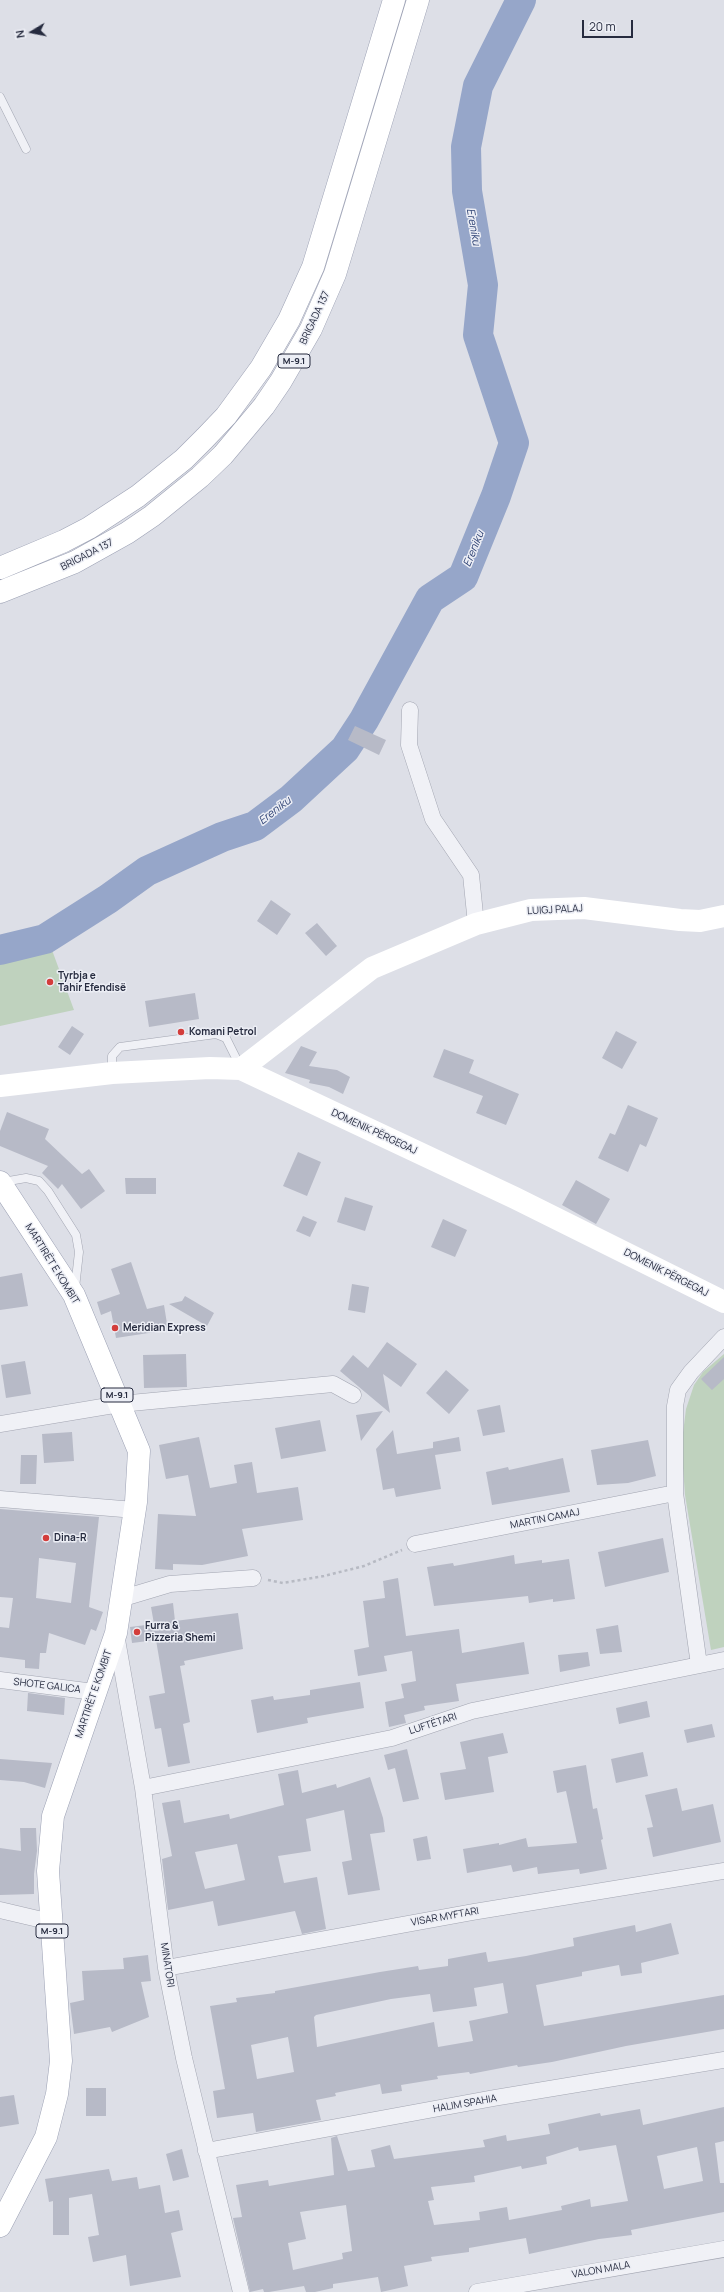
<!DOCTYPE html>
<html>
<head>
<meta charset="utf-8">
<style>
  body { margin:0 }
  #map { position:relative; width:724px; height:2292px; overflow:hidden; background:#dddfe7; font-family:Manrope,sans-serif }
  canvas { display:block }
  .north { position:absolute; left:12px; top:12px; width:40px; height:40px; -webkit-text-stroke:3px #eceef5; paint-order:stroke; rotate:260deg; font-size:11px; font-weight:700; line-height:16px; text-align:center; color:#262b3f }
  .north::after { content:''; display:block; margin:auto; width:14px; height:18px; background:#262b3f; clip-path:polygon(50% 0,100% 100%,50% 72%,0 100%) }
  .scale { position:absolute; left:582px; top:20px; width:51px; height:18px; box-sizing:border-box; border:2px solid #262b3f; border-top:0; padding-left:5px; font-size:12px; line-height:14px; white-space:nowrap; color:#262b3f; -webkit-text-stroke:3px #eceef5; paint-order:stroke }
</style>
</head>
<body>
<div id="map">
<canvas width="724" height="2292"></canvas>
<div class="north">N</div>
<div class="scale">20 m</div>
</div>
<script>
const ctx = document.querySelector('canvas').getContext('2d');
ctx.lineJoin = 'round';
function fillPath(path, color) { ctx.fillStyle = color; ctx.fill(path, 'evenodd'); }
const poly = rows => new Path2D(rows.map(r => 'M' + r).join(''));
function strokePath(path, color, width, dash) { ctx.strokeStyle = color; ctx.lineWidth = width; ctx.lineCap = dash ? 'butt' : 'round'; ctx.setLineDash(dash || []); ctx.stroke(path); }
function drawText(font, color, halo, rows, align = 'center') {
  ctx.font = font + ' Manrope,sans-serif'; ctx.lineWidth = 3; ctx.setLineDash([]); ctx.textBaseline = 'middle'; ctx.strokeStyle = halo; ctx.fillStyle = color; for (const [text, x, y, turn = 0] of rows) {
    ctx.save(); ctx.translate(x, y); ctx.rotate((+turn || 0) * Math.PI / 180); ctx.textAlign = isNaN(turn) ? turn : align; if (halo) ctx.strokeText(text, 0, 0); ctx.fillText(text, 0, 0); ctx.restore();
  }
}
const green = poly([
  [45,931,74,1010,0,1026,0,950],
  [724,1354,724,1647,711,1650,685,1495,682,1454,683,1433,686,1409,694,1385,703,1372]
]);
const river = poly([
  [0,950,45,939,108,899,147,871,222,837,255,826,291,799,345,749,364,720,430,599,463,577,496,496,514,443,478,335,483,285,467,191,466,147,478,86,521,0]
]);
const building = poly([
  [355,726,386,740,379,755,348,740],
  [271,900,291,914,277,935,257,921],
  [317,923,337,946,326,956,305,933],
  [195,993,199,1019,149,1027,145,1001],
  [72,1026,84,1034,70,1055,58,1047],
  [616,1031,637,1042,622,1069,602,1058],
  [301,1046,317,1052,309,1066,337,1070,350,1077,343,1094,329,1087,309,1083,310,1080,285,1073],
  [444,1049,474,1060,469,1073,519,1094,506,1125,476,1113,483,1096,433,1077],
  [628,1105,658,1118,646,1147,640,1144,628,1172,598,1158,610,1133,615,1135],
  [7,1112,49,1129,45,1139,82,1174,89,1169,105,1191,81,1209,62,1184,58,1189,42,1173,48,1166,0,1146,0,1131],
  [298,1152,321,1162,307,1196,283,1186],
  [125,1178,156,1178,156,1194,126,1194],
  [576,1180,610,1199,596,1224,562,1205],
  [345,1197,373,1206,365,1231,337,1222],
  [303,1216,317,1222,310,1237,296,1231],
  [443,1219,467,1230,455,1257,431,1247],
  [131,1262,147,1309,164,1305,168,1330,116,1338,111,1311,101,1315,97,1302,120,1294,111,1269],
  [22,1273,28,1306,0,1310,0,1277],
  [352,1284,369,1287,365,1313,348,1310],
  [185,1296,214,1313,207,1326,169,1304,182,1301],
  [387,1342,417,1364,401,1387,383,1374,390,1413,340,1371,353,1355,368,1368],
  [186,1354,187,1387,144,1388,143,1355],
  [724,1357,724,1379,712,1390,701,1379],
  [25,1361,31,1394,6,1398,1,1365],
  [446,1370,469,1390,449,1414,426,1393],
  [500,1405,505,1432,483,1436,477,1410],
  [383,1411,361,1441,356,1415],
  [320,1420,326,1451,281,1459,275,1428],
  [393,1430,397,1454,433,1448,433,1442,459,1437,461,1451,435,1455,441,1489,396,1497,394,1488,383,1490,376,1449],
  [72,1432,74,1461,44,1463,42,1434],
  [199,1437,210,1488,237,1483,234,1465,252,1462,257,1493,298,1487,303,1520,242,1529,248,1556,202,1565,173,1564,173,1570,155,1569,158,1514,196,1516,188,1475,166,1479,159,1445],
  [648,1440,656,1476,628,1483,597,1485,591,1450],
  [21,1455,37,1455,36,1484,20,1484],
  [563,1458,570,1492,492,1505,486,1472,508,1467,509,1470],
  [0,1509,99,1517,89,1607,103,1612,96,1631,91,1629,85,1645,49,1633,46,1653,40,1653,39,1669,25,1668,25,1660,0,1657,0,1627,9,1628,13,1598,0,1597],
  [39,1558,76,1563,71,1603,36,1598],
  [663,1538,669,1572,605,1587,598,1552],
  [514,1555,515,1564,542,1560,542,1563,569,1559,575,1599,553,1602,553,1599,529,1603,528,1596,434,1606,427,1567,453,1563,454,1566],
  [398,1578,406,1636,459,1629,462,1653,524,1642,529,1674,456,1684,459,1701,424,1706,425,1710,404,1715,406,1723,389,1727,385,1702,404,1698,401,1684,416,1681,412,1651,384,1656,387,1671,358,1676,354,1650,369,1647,363,1601,385,1598,383,1581],
  [173,1603,175,1621,238,1613,243,1649,184,1661,185,1665,180,1666,190,1722,183,1724,190,1763,168,1767,161,1728,155,1729,149,1696,165,1693,156,1640,132,1643,130,1627,154,1624,151,1607],
  [618,1625,622,1652,600,1654,596,1629],
  [588,1652,590,1666,560,1672,558,1655],
  [360,1682,364,1708,307,1718,308,1723,257,1733,251,1700,273,1696,274,1700,310,1695,310,1690],
  [28,1693,65,1698,64,1715,27,1711],
  [647,1701,650,1717,619,1724,616,1708],
  [712,1724,715,1737,687,1743,684,1730],
  [503,1733,508,1753,488,1757,494,1792,445,1800,440,1773,466,1769,460,1742],
  [407,1749,419,1799,403,1802,395,1768,388,1770,384,1755],
  [643,1752,648,1776,616,1783,611,1759],
  [0,1759,52,1763,45,1788,24,1782,0,1780],
  [586,1765,593,1809,597,1808,603,1839,601,1840,607,1869,580,1874,579,1869,538,1874,537,1867,513,1872,511,1865,467,1873,463,1849,499,1843,499,1845,526,1838,528,1847,577,1843,566,1791,557,1793,553,1771],
  [298,1770,302,1793,336,1784,337,1788,370,1777,383,1818,385,1832,370,1834,380,1890,348,1895,342,1862,352,1860,344,1810,306,1819,311,1851,278,1856,284,1883,317,1877,326,1929,302,1934,295,1911,218,1926,213,1901,168,1910,162,1859,172,1856,162,1803,180,1800,184,1823,229,1814,230,1819,284,1805,278,1774],
  [237,1844,245,1880,205,1889,195,1852],
  [677,1788,682,1811,713,1804,721,1842,653,1857,647,1828,653,1827,645,1795],
  [20,1828,36,1828,37,1851,34,1874,34,1894,0,1895,0,1848,21,1851],
  [427,1836,431,1859,417,1861,413,1839],
  [671,1923,679,1954,641,1963,642,1973,621,1976,619,1965,582,1972,582,1976,536,1985,544,2026,724,1995,724,2029,626,2046,552,2062,518,2067,517,2065,470,2074,469,2072,437,2076,438,2079,401,2085,402,2091,382,2094,380,2084,335,2093,336,2096,316,2100,321,2120,256,2132,253,2113,217,2118,213,2091,225,2089,210,2006,237,2002,236,1998,275,1993,275,1991,380,1972,418,1966,419,1970,448,1966,448,1959,486,1952,488,1962,526,1956,574,1946,573,1938,635,1925,636,1932],
  [503,1983,508,2013,469,2021,473,2041,438,2047,434,2022,317,2047,314,2017,316,2015,391,1999,430,1994,433,2012,477,2006,474,1988],
  [288,2037,294,2072,257,2079,251,2045],
  [148,1955,151,1981,141,1982,149,2017,112,2032,110,2027,74,2034,70,2003,84,2000,82,1971,124,1969,123,1958],
  [86,2088,106,2088,106,2116,86,2116],
  [14,2095,19,2124,0,2127,0,2097],
  [724,2107,724,2141,715,2143,720,2183,724,2183,724,2212,631,2230,632,2235,599,2239,529,2254,526,2238,469,2248,469,2252,431,2257,432,2261,404,2266,408,2286,381,2292,378,2277,333,2284,333,2288,315,2292,306,2292,304,2286,269,2292,264,2292,263,2289,250,2292,233,2218,242,2217,236,2185,268,2180,269,2186,334,2175,331,2138,337,2136,348,2171,375,2167,371,2150,390,2145,394,2159,485,2147,483,2140,506,2135,507,2141,550,2134,548,2124,600,2113,601,2116,640,2109,643,2125],
  [616,2145,628,2201,591,2207,590,2199,561,2206,562,2210,509,2220,507,2207,479,2212,480,2220,434,2225,428,2201,434,2200,431,2187,475,2182,474,2176,521,2166,522,2169,547,2164,546,2157,578,2147,579,2151],
  [697,2147,703,2181,664,2189,657,2156],
  [346,2205,352,2251,342,2253,343,2259,293,2270,288,2243,306,2239,300,2212],
  [182,2149,189,2177,173,2181,166,2154],
  [109,2169,112,2181,137,2177,139,2189,160,2185,165,2213,179,2210,183,2230,171,2233,181,2277,130,2286,126,2255,93,2262,88,2237,99,2235,92,2194,69,2198,69,2235,53,2235,53,2201,49,2202,45,2179]
]);
const path = poly([
  [268,1580,283,1583,324,1576,364,1566,402,1550]
]);
const service = poly([
  [0,97,26,149],
  [112,1072,112,1056,120,1047,216,1034,226,1038,240,1066],
  [3,1182,26,1178,39,1181,48,1191,76,1235,79,1252,75,1288]
]);
const minor = poly([
  [410,710,409,745,433,819,471,875,476,924],
  [0,1424,120,1404,333,1384,353,1395],
  [0,1499,135,1510],
  [415,1544,675,1493],
  [120,1599,170,1584,253,1578],
  [116,1634,143,1788,166,1968,184,2058,241,2292],
  [699,1665,675,1493,675,1406,678,1390,691,1372,724,1337],
  [0,1680,94,1692],
  [143,1788,392,1738,472,1711,724,1660],
  [0,1910,51,1922],
  [166,1968,473,1912,724,1871],
  [206,2151,494,2098,724,2060],
  [477,2292,724,2249]
]);
const secondary = poly([
  [241,1069,372,968,476,924,531,910,584,908,680,920,700,921,724,916],
  [0,1086,112,1073,210,1068,241,1069,515,1198,724,1302]
]);
const primary = poly([
  [0,568,64,541,89,528,138,496,184,459,205,438,226,416,261,368,289,320,313,267,394,0],
  [0,592,75,562,127,533,152,516,200,477,223,455,264,406,281,381,311,329,335,274,418,0],
  [0,1182,74,1295,139,1451,136,1502,116,1633,53,1816,48,1871,61,2061,57,2094,46,2137,0,2226]
]);
const markers = [
  [50,982,4,"#d33d3b"],
  [181,1032,4,"#d33d3b"],
  [115,1328,4,"#d33d3b"],
  [46,1538,4,"#d33d3b"],
  [137,1632,4,"#d33d3b"]
];
const shields = [
  [294,361,32],
  [117,1395,32],
  [52,1931,32]
];
const shieldNames = [
  ["M-9.1",294,361],
  ["M-9.1",117,1395],
  ["M-9.1",52,1931]
];
const streetNames = [
  ["BRIGADA 137",315,318,-65],
  ["BRIGADA 137",87,555,-27],
  ["LUIGJ PALAJ",555,910,-3],
  ["DOMENIK PËRGEGAJ",374,1132,25],
  ["MARTIRËT E KOMBIT",52,1264,58],
  ["DOMENIK PËRGEGAJ",666,1273,27],
  ["MARTIN CAMAJ",545,1519,-11],
  ["SHOTE GALICA",47,1686,7],
  ["MARTIRËT E KOMBIT",94,1694,-71],
  ["LUFTËTARI",433,1724,-18],
  ["VISAR MYFTARI",445,1917,-10],
  ["MINATORI",167,1965,81],
  ["HALIM SPAHIA",465,2104,-10],
  ["VALON MALA",601,2270,-10]
];
const poiNames = [
  ["Tyrbja e",58,976],
  ["Tahir Efendisë",58,988],
  ["Komani Petrol",189,1032],
  ["Meridian Express",123,1328],
  ["Dina-R",54,1538],
  ["Furra &",145,1626],
  ["Pizzeria Shemi",145,1638]
];
const waterNames = [
  ["Ereniku",473,227,80],
  ["Ereniku",474,549,-68],
  ["Ereniku",275,811,-38]
];
fillPath(green, '#bfd2be');
strokePath(river, '#96a6c9', 30);
fillPath(building, '#b7bac7');
strokePath(service, '#a2a5b1', 9);
strokePath(minor, '#a2a5b1', 17);
strokePath(primary, '#9ca1b4', 23);
strokePath(path, '#b7bac3', 2.5, [3, 3]);
strokePath(service, '#f0f1f6', 8);
strokePath(minor, '#f0f1f6', 16);
strokePath(secondary, '#fff', 22);
strokePath(primary, '#fff', 22);
for (const [x, y, r, color] of markers) { const dot = new Path2D(); dot.arc(x, y, r, 0, 2 * Math.PI); ctx.fillStyle = color; ctx.fill(dot); strokePath(dot, '#eceef5', 1.5); }
for (const [x, y, w] of shields) { const box = new Path2D(); box.roundRect(x - w / 2, y - 7, w, 14, 3); ctx.fillStyle = '#eceef5'; ctx.fill(box); strokePath(box, '#262b3f', 1); }
drawText('bold 9px', '#262b3f', null, shieldNames);
drawText('10px', '#262b3f', '#eceef5', streetNames);
drawText('bold 10px', '#262b3f', '#eceef5', poiNames, 'left');
drawText('italic 11px', '#2e4274', '#eceef5', waterNames);
</script>
</body>
</html>
